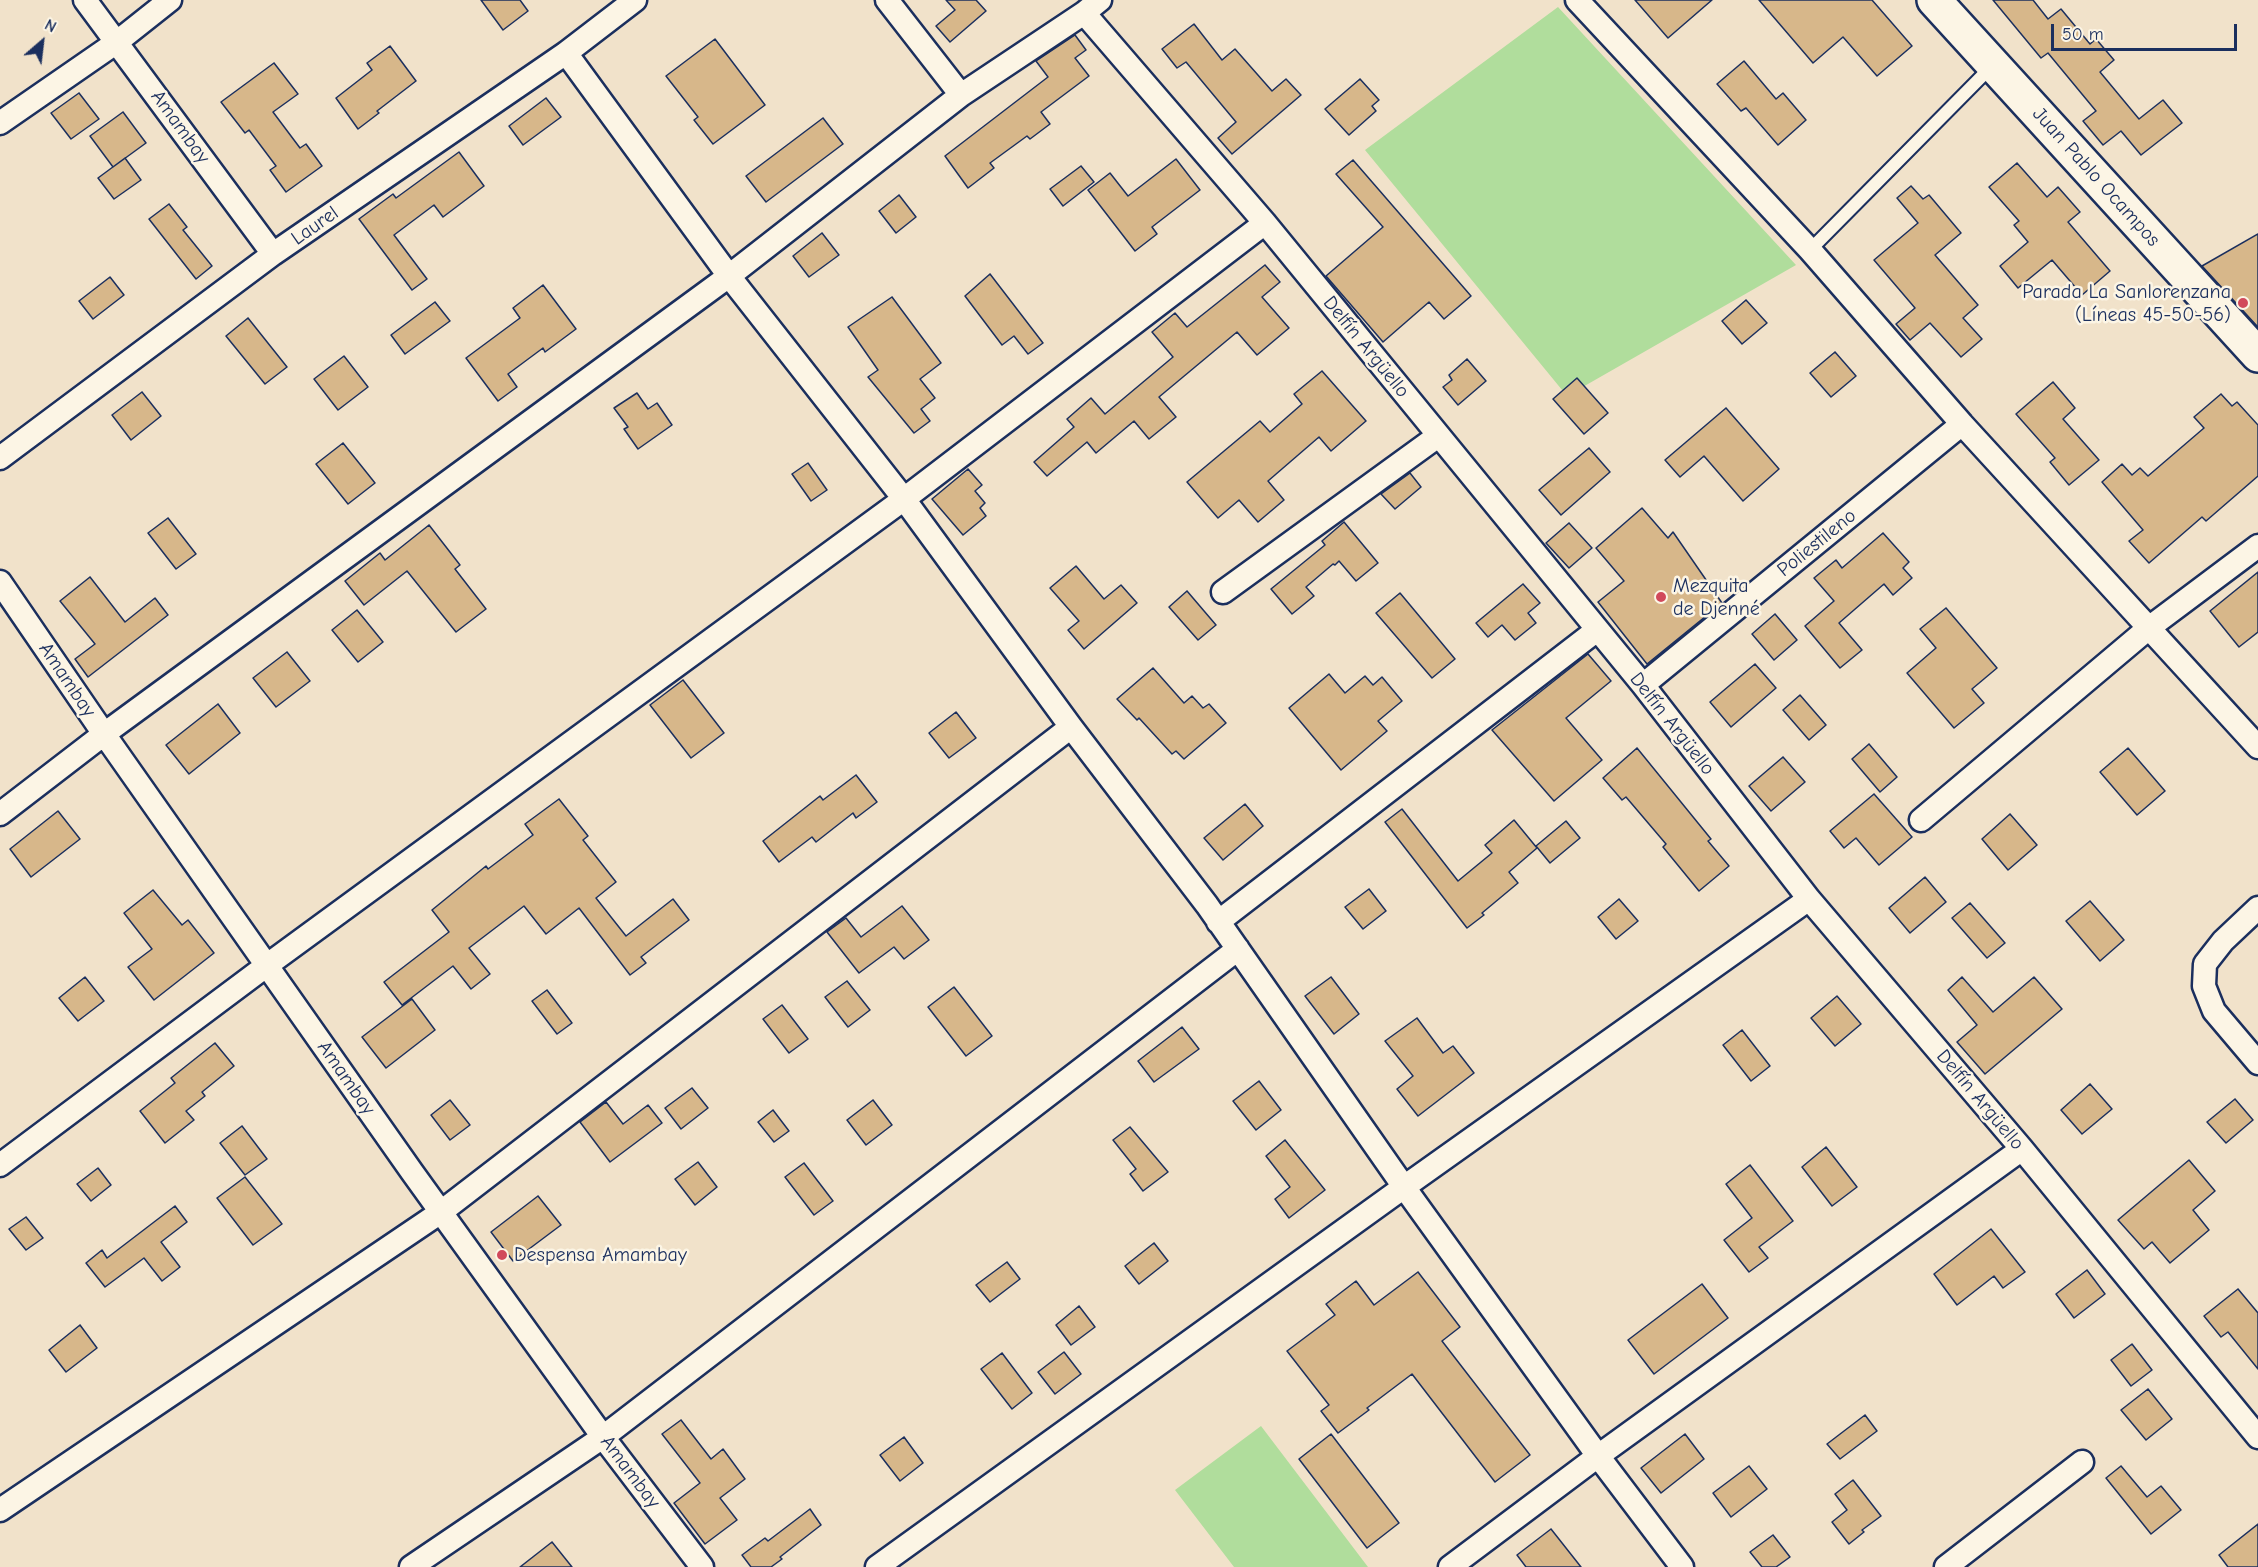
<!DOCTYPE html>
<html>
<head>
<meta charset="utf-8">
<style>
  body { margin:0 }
  #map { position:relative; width:2258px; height:1567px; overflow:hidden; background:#f1e2ca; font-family:"Comic Neue",sans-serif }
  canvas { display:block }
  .north { position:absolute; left:12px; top:12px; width:60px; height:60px; -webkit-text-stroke:4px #fcf5e5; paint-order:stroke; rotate:28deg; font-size:16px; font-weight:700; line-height:24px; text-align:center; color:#1b2f5e }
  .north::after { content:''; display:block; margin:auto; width:21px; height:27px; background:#1b2f5e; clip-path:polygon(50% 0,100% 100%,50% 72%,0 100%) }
  .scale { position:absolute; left:2051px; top:24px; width:186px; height:27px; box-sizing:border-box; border:3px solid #1b2f5e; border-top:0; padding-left:8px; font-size:18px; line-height:21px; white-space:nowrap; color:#1b2f5e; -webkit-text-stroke:4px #fcf5e5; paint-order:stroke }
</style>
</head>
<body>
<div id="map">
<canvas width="2258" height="1567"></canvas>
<div class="north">N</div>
<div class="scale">50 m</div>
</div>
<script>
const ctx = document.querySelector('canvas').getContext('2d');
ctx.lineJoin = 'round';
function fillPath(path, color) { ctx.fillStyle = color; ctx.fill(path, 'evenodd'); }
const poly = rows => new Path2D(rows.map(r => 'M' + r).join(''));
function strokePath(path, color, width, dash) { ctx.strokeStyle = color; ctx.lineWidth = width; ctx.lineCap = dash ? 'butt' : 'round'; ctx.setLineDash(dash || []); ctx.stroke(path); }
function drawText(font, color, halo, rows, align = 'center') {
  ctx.font = font + ' "Comic Neue",sans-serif'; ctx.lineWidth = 5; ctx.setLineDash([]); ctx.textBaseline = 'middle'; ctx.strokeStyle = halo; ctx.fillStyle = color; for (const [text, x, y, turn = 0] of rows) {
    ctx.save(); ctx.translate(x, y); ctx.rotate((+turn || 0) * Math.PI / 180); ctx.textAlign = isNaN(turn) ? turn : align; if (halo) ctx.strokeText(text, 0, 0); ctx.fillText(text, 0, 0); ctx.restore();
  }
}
const green = poly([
  [1558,7,1796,265,1567,396,1365,150],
  [1261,1426,1368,1567,1234,1567,1175,1490]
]);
const building = poly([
  [481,0,520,0,528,11,503,30,481,0],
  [946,0,976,0,986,11,950,42,936,26,955,10,946,0],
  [1635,0,1712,0,1668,38,1635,0],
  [1759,0,1872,0,1912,46,1877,76,1843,37,1813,63,1759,0],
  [1993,0,2033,0,2048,19,2061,9,2090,44,2096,39,2114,60,2100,72,2139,119,2163,100,2182,123,2141,155,2121,131,2103,145,2083,121,2096,111,2048,53,2041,58,1993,0],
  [1194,24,1222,60,1235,49,1272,91,1286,79,1301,95,1232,154,1218,138,1236,122,1186,62,1177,68,1162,49,1194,24],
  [1075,35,1086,50,1075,58,1089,76,1041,112,1050,124,1030,139,1027,136,990,163,994,168,968,188,945,156,1048,77,1036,61,1075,35],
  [715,39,765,105,713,144,694,120,698,117,666,76,715,39],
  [390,46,416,81,377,111,379,113,358,129,336,98,372,70,367,63,390,46],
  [1744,61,1776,99,1783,93,1806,120,1778,145,1746,108,1741,111,1717,84,1744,61],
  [274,63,298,94,273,112,300,148,306,144,322,166,286,192,270,170,276,166,249,130,245,133,221,102,274,63],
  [1360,79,1379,100,1372,106,1376,111,1349,135,1325,109,1360,79],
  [79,93,99,119,71,139,51,113,79,93],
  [546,98,561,117,523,145,509,126,546,98],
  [123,112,146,143,113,167,90,136,123,112],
  [823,118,843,144,766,202,746,176,823,118],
  [459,152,484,186,443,217,434,205,394,235,427,279,412,290,359,219,393,194,396,198,459,152],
  [125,158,141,180,114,199,98,178,125,158],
  [1176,159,1200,190,1152,227,1157,234,1135,251,1088,190,1110,173,1128,196,1176,159],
  [1353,160,1471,296,1444,319,1429,302,1383,342,1326,276,1383,227,1336,174,1353,160],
  [2017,163,2047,197,2058,187,2080,212,2068,222,2110,271,2082,295,2052,260,2018,288,2000,266,2028,242,2014,225,2019,221,1989,187,2017,163],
  [1081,166,1094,182,1063,206,1050,189,1081,166],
  [1911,186,1923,199,1929,195,1961,233,1935,255,1978,305,1963,318,1982,339,1961,357,1930,323,1910,340,1896,324,1915,308,1874,260,1918,223,1897,198,1911,186],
  [899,195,916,217,896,233,879,211,899,195],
  [169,204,187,227,183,230,212,266,196,279,149,219,169,204],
  [822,233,839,255,809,277,793,256,822,233],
  [2258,234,2258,327,2202,266,2258,234],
  [1265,265,1280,282,1262,297,1289,328,1257,355,1237,332,1159,397,1176,417,1149,439,1134,421,1096,453,1087,442,1047,476,1034,462,1074,427,1067,419,1091,398,1105,414,1173,357,1152,332,1175,313,1187,327,1265,265],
  [990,274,1043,343,1028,354,1014,336,1002,345,965,296,990,274],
  [110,277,124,295,93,319,79,301,110,277],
  [543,285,576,329,545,352,543,348,508,374,517,387,498,401,466,358,520,318,513,308,543,285],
  [892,297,941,363,920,379,935,398,921,409,930,421,914,433,868,377,878,370,848,327,892,297],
  [1746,300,1767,323,1742,344,1722,321,1746,300],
  [435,302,450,321,405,354,391,335,435,302],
  [248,318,287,367,265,384,226,336,248,318],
  [1835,352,1856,376,1831,397,1810,373,1835,352],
  [344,356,368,387,338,410,314,379,344,356],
  [1467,359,1486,381,1458,405,1443,387,1452,380,1449,375,1467,359],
  [1322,371,1366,421,1331,451,1319,437,1268,481,1284,500,1258,522,1239,500,1218,518,1187,482,1260,421,1270,432,1302,404,1294,394,1322,371],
  [1577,378,1608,413,1584,434,1553,399,1577,378],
  [2053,382,2075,408,2063,419,2099,460,2069,485,2050,462,2055,458,2016,414,2053,382],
  [142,392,161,416,131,440,112,415,142,392],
  [637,393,648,409,657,403,672,425,638,449,624,429,628,427,614,408,637,393],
  [2221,394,2232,406,2237,402,2258,425,2258,476,2206,521,2202,517,2149,563,2129,541,2143,530,2102,482,2122,464,2132,475,2140,468,2148,476,2204,428,2194,417,2221,394],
  [1726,408,1779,469,1743,501,1704,456,1680,477,1665,460,1726,408],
  [343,443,375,483,348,504,316,464,343,443],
  [1589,448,1610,472,1561,515,1539,490,1589,448],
  [808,463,827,490,811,501,792,474,808,463],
  [968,469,982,485,975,491,985,503,980,508,986,516,963,535,932,499,968,469],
  [1410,473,1421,487,1395,509,1381,494,1410,473],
  [1642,508,1668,538,1673,532,1722,603,1647,664,1598,602,1624,581,1596,548,1642,508],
  [168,518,196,554,176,569,148,533,168,518],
  [1344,522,1378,563,1356,581,1339,561,1335,565,1333,564,1306,587,1314,596,1292,614,1271,589,1325,545,1322,541,1344,522],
  [1569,523,1592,548,1569,568,1546,543,1569,523],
  [429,525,460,565,455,569,486,609,456,632,407,571,364,605,345,581,380,553,385,560,429,525],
  [1883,533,1909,562,1903,568,1912,578,1893,595,1884,584,1839,623,1862,650,1840,668,1805,626,1834,601,1814,578,1836,560,1842,568,1883,533],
  [1076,566,1104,599,1121,585,1137,603,1084,649,1068,630,1079,621,1050,588,1076,566],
  [2258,572,2258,632,2239,647,2210,611,2258,572],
  [90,577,125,622,155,598,168,615,88,677,75,659,95,644,60,601,90,577],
  [1523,584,1540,603,1528,613,1536,623,1515,640,1502,625,1488,637,1476,623,1523,584],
  [1187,591,1216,625,1198,640,1169,607,1187,591],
  [1400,593,1455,659,1432,678,1376,613,1400,593],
  [1946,608,1997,668,1972,689,1984,703,1954,728,1907,673,1936,648,1920,629,1946,608],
  [357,610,383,642,358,662,332,630,357,610],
  [1775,614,1797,640,1774,660,1752,634,1775,614],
  [287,652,310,681,276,707,253,678,287,652],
  [1588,654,1611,681,1566,718,1602,760,1554,801,1492,730,1588,654],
  [1755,664,1776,688,1731,727,1710,702,1755,664],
  [1153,668,1184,703,1192,696,1203,708,1209,704,1226,723,1184,759,1176,751,1172,754,1139,718,1137,720,1117,699,1153,668],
  [1329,674,1345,693,1365,676,1373,685,1382,677,1402,701,1378,721,1387,731,1341,770,1289,708,1329,674],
  [683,680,724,733,691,758,650,705,683,680],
  [1800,695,1826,725,1809,740,1783,710,1800,695],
  [218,704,240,733,189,774,166,745,218,704],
  [956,712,976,738,949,758,929,733,956,712],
  [1869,744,1897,777,1880,792,1852,759,1869,744],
  [1637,748,1711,839,1708,841,1729,866,1699,891,1663,847,1666,844,1626,797,1622,800,1603,778,1637,748],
  [2128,748,2165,791,2137,815,2100,772,2128,748],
  [1783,757,1805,782,1771,811,1749,786,1783,757],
  [856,775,877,802,856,818,853,813,816,842,812,837,779,862,763,841,820,796,823,800,856,775],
  [1874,794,1912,837,1879,865,1856,838,1844,848,1830,831,1874,794],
  [559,799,588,836,583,840,616,882,596,898,626,936,673,899,689,920,641,957,646,963,630,975,579,908,546,934,524,906,469,948,490,974,471,989,453,966,402,1005,384,982,449,932,432,910,486,866,488,869,533,835,525,824,559,799],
  [1245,804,1263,826,1223,860,1204,838,1245,804],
  [1402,809,1458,881,1492,853,1485,845,1514,820,1537,848,1509,872,1518,883,1482,913,1484,915,1467,928,1385,822,1402,809],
  [58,811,80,839,31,877,10,849,58,811],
  [2010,814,2037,845,2008,870,1982,839,2010,814],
  [1566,821,1580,838,1550,863,1536,846,1566,821],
  [1925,877,1946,902,1910,933,1889,908,1925,877],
  [1369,889,1386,911,1363,929,1345,907,1369,889],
  [153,890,182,925,188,920,214,953,154,1000,128,967,152,949,124,913,153,890],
  [1619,899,1638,921,1616,939,1598,917,1619,899],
  [2090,901,2124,940,2100,961,2066,921,2090,901],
  [1970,903,2005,943,1987,958,1952,918,1970,903],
  [902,906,929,940,904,959,894,947,859,973,827,932,846,918,861,937,902,906],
  [85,977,104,1001,78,1021,59,998,85,977],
  [1331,977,1359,1014,1334,1034,1305,996,1331,977],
  [1962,977,1993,1012,2034,977,2062,1009,1985,1074,1957,1042,1977,1025,1948,990,1962,977],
  [847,981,870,1010,848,1027,825,997,847,981],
  [954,987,992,1036,966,1056,928,1007,954,987],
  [547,990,572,1023,557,1034,532,1001,547,990],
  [1837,996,1861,1024,1835,1046,1811,1018,1837,996],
  [412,999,435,1030,386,1068,362,1037,412,999],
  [782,1005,808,1039,789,1053,763,1019,782,1005],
  [1417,1018,1443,1053,1453,1046,1474,1073,1418,1116,1397,1089,1413,1076,1385,1041,1417,1018],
  [1182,1027,1199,1049,1154,1082,1138,1061,1182,1027],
  [1742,1030,1770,1066,1751,1081,1723,1045,1742,1030],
  [215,1043,234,1066,202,1092,205,1096,186,1111,194,1120,165,1143,140,1111,175,1083,171,1078,215,1043],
  [1259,1081,1281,1110,1256,1130,1233,1101,1259,1081],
  [2090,1084,2112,1109,2082,1134,2061,1110,2090,1084],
  [692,1088,708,1108,681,1129,665,1108,692,1088],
  [2235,1099,2253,1120,2226,1143,2207,1122,2235,1099],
  [450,1100,470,1125,450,1140,431,1115,450,1100],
  [873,1100,892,1125,866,1145,847,1120,873,1100],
  [606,1102,623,1124,648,1105,662,1123,610,1162,580,1122,606,1102],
  [773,1110,789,1131,774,1142,758,1122,773,1110],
  [242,1126,267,1159,245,1175,220,1143,242,1126],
  [1130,1127,1168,1172,1143,1191,1130,1174,1136,1169,1113,1140,1130,1127],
  [1285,1140,1325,1190,1289,1218,1275,1199,1290,1187,1266,1156,1285,1140],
  [1826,1147,1857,1187,1832,1206,1802,1167,1826,1147],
  [2189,1160,2215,1191,2193,1210,2209,1230,2170,1263,2152,1242,2144,1249,2118,1220,2189,1160],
  [698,1162,717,1187,695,1205,675,1179,698,1162],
  [804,1163,833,1201,814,1215,785,1177,804,1163],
  [1750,1165,1793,1221,1759,1247,1768,1258,1749,1272,1724,1240,1752,1218,1726,1184,1750,1165],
  [98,1168,111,1185,91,1201,77,1184,98,1168],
  [245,1177,282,1224,253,1245,217,1198,245,1177],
  [538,1196,561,1225,513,1261,491,1232,538,1196],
  [175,1206,187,1222,161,1242,180,1267,162,1281,144,1258,105,1287,86,1263,102,1250,107,1258,175,1206],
  [26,1217,43,1238,26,1250,9,1229,26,1217],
  [1991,1229,2025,1272,2003,1288,1994,1276,1957,1305,1934,1274,1991,1229],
  [1154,1243,1168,1261,1139,1284,1125,1266,1154,1243],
  [1007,1262,1020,1279,990,1302,976,1285,1007,1262],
  [2087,1270,2105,1294,2074,1318,2056,1294,2087,1270],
  [1418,1272,1460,1327,1442,1341,1530,1455,1495,1482,1412,1374,1367,1408,1369,1410,1338,1433,1321,1411,1329,1405,1287,1351,1335,1315,1326,1304,1356,1281,1374,1305,1418,1272],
  [1702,1284,1728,1318,1654,1374,1628,1340,1702,1284],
  [2238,1289,2258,1313,2258,1369,2228,1332,2221,1337,2204,1316,2238,1289],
  [1079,1306,1095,1327,1071,1345,1056,1325,1079,1306],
  [80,1325,97,1348,66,1372,49,1350,80,1325],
  [2132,1344,2152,1370,2131,1386,2111,1360,2132,1344],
  [1064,1352,1081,1374,1055,1394,1038,1372,1064,1352],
  [1002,1353,1032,1393,1012,1409,981,1369,1002,1353],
  [2148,1389,2172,1419,2146,1440,2121,1410,2148,1389],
  [1865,1415,1877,1431,1840,1459,1827,1444,1865,1415],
  [681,1420,711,1459,723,1449,745,1479,720,1498,737,1520,705,1544,674,1503,700,1483,662,1434,681,1420],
  [1331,1434,1399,1523,1367,1548,1299,1459,1331,1434],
  [1685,1434,1704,1459,1661,1493,1641,1468,1685,1434],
  [904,1437,923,1463,900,1481,880,1455,904,1437],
  [1749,1466,1767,1489,1731,1517,1713,1493,1749,1466],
  [2121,1466,2147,1497,2161,1486,2181,1510,2151,1534,2106,1478,2121,1466],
  [1853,1480,1881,1516,1862,1530,1864,1532,1849,1544,1832,1522,1847,1510,1835,1494,1853,1480],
  [810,1509,821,1525,780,1557,782,1559,771,1567,751,1567,742,1555,765,1538,768,1541,810,1509],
  [2258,1524,2258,1567,2228,1567,2219,1555,2258,1524],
  [1551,1529,1581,1567,1526,1567,1517,1555,1551,1529],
  [1773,1535,1790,1557,1776,1567,1762,1567,1750,1552,1773,1535],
  [552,1542,572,1567,520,1567,552,1542]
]);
const lane = poly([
  [1810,250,1992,66]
]);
const street = poly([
  [85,0,273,254],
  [887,0,961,95],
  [1577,0,1810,250,1962,424,2258,747],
  [1084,13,1265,223,1643,685,1809,899,2022,1149,2258,1437],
  [566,53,729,276,904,499,1071,727,1207,905,1404,1187,1598,1456,1682,1567],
  [0,123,117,42,170,0],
  [0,458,273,254,566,53,635,0],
  [0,582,104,734,412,1172,603,1437,702,1567],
  [1223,592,1438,436],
  [1643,685,1962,424],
  [0,814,104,734,729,276,961,95,1084,13,1100,0],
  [1921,820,2150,627,2258,546],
  [2258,908,2223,941,2205,964,2204,986,2214,1011,2258,1063],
  [1218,922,1597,630],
  [0,1165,266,966,904,499,1265,223],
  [0,1510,441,1212,1071,727],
  [411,1567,603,1437,1238,949],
  [877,1567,1404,1187,1809,899],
  [1450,1567,1598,1456,2022,1149],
  [1946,1567,2082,1462]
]);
const secondary = poly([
  [1934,0,2258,355]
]);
const markers = [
  [2243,303,6,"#d1495b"],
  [1661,597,6,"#d1495b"],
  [502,1255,6,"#d1495b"]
];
const streetNames = [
  ["Amambay",180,127,54],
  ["Juan Pablo Ocampos",2096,177,48],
  ["Laurel",315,226,-35],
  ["Delfín Argüello",1366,347,51],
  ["Poliestileno",1817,543,-39],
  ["Amambay",67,680,56],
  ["Delfín Argüello",1672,724,52],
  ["Amambay",346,1078,55],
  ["Delfín Argüello",1980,1100,50],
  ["Amambay",630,1472,53]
];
const poiNames = [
  ["Parada La Sanlorenzana",2231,292,"right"],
  ["(Líneas 45-50-56)",2231,315,"right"],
  ["Mezquita",1673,586],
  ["de Djenné",1673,609],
  ["Despensa Amambay",514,1255]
];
fillPath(green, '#b0dd9c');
fillPath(building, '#d7b78a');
strokePath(building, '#1b2f5e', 1.5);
strokePath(lane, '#1b2f5e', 16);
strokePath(street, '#1b2f5e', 27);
strokePath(secondary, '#1b2f5e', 38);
strokePath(lane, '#fcf5e5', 12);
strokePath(street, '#fcf5e5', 22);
strokePath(secondary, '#fcf5e5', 33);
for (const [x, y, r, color] of markers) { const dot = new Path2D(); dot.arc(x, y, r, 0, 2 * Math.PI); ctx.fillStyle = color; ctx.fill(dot); strokePath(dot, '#fcf5e5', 2); }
drawText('20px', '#1b2f5e', '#fcf5e5', streetNames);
drawText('20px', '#1b2f5e', '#fcf5e5', poiNames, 'left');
</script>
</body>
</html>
